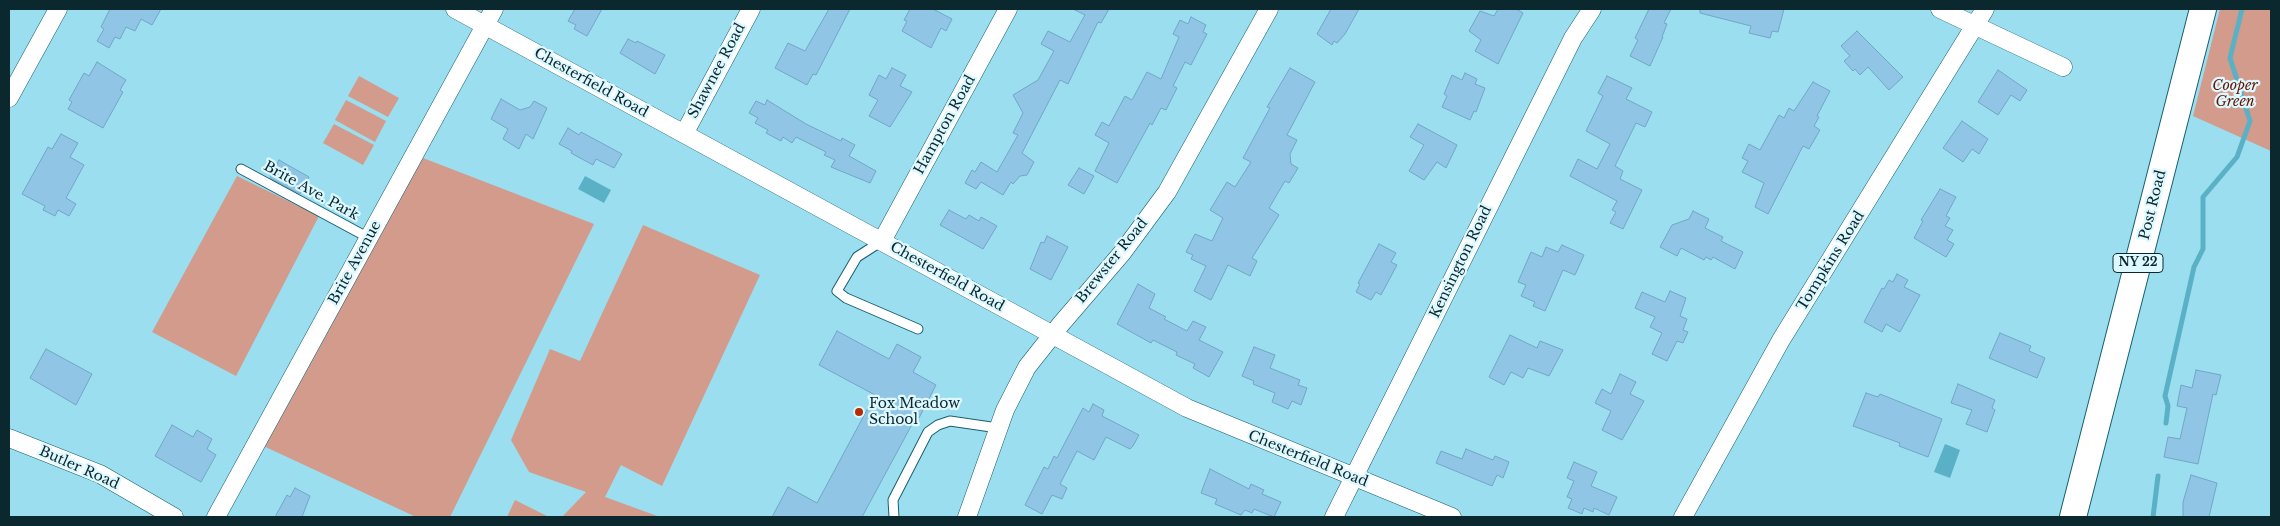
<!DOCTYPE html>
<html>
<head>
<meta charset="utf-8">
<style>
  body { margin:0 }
  #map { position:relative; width:2280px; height:526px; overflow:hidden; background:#9adeef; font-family:"Libre Baskerville",serif }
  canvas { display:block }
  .frame { position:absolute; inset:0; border:10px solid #0b282e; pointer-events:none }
</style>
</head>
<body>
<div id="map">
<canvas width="2280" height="526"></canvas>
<div class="frame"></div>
</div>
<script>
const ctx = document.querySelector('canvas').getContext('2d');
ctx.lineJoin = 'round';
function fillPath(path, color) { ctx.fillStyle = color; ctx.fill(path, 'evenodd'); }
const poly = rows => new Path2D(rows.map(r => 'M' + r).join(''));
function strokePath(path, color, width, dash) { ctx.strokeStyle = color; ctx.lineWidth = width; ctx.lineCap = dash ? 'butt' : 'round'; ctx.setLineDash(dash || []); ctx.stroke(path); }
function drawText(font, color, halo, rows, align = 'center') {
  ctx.font = font + ' "Libre Baskerville",serif'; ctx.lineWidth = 4.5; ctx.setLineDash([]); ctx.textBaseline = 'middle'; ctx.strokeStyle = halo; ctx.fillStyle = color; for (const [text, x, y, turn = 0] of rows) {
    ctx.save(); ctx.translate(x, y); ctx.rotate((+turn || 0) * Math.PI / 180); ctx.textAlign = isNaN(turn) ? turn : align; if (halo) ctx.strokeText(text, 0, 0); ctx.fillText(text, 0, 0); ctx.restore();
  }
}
const green = poly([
  [2220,9,2271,9,2271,151,2193,116],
  [359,76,399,98,388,117,348,96],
  [346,100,386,121,375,142,335,120],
  [334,124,374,145,363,165,323,143],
  [423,158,594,224,450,517,416,517,257,443],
  [237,176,319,216,236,376,152,332],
  [643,225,760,275,662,486,621,465,605,497,660,517,562,517,586,492,529,472,511,440,550,349,580,361],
  [515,500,549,517,507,517]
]);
const water = poly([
  [585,176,611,190,604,203,578,189],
  [1945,444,1960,450,1950,478,1934,472]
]);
const stream = poly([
  [2166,423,2168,406,2165,396,2194,267,2203,249,2203,197,2237,157,2250,121,2230,58,2242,9],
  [2153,517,2158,476]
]);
const building = poly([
  [110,9,161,9,152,25,141,19,135,31,126,27,120,39,115,37,109,48,97,41,104,29,101,27,110,9],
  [575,9,602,9,587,36,574,29,576,25,568,21,575,9],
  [829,9,850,9,816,75,813,74,807,85,775,68,788,43,805,51,829,9],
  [910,9,933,9,952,19,946,31,941,28,931,48,902,31,907,21,904,20,910,9],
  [1073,9,1109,9,1101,23,1098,22,1068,84,1060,80,1022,153,1034,162,1027,175,1020,176,1013,184,1011,182,1003,195,981,182,976,189,965,183,972,170,975,172,981,162,997,172,1018,135,1013,133,1023,113,1013,95,1038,80,1054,51,1041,44,1048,31,1070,42,1085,15,1073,9],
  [1331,9,1359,9,1345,34,1337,43,1334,41,1332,45,1317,34,1331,9],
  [1498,9,1516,9,1523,13,1498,64,1475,51,1481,40,1469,31,1480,11,1494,16,1498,9],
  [1649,9,1671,9,1664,23,1667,24,1662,37,1663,37,1650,66,1630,56,1638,40,1635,38,1649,9],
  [1700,9,1784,9,1778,32,1772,31,1770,38,1749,33,1751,26,1700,13,1700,9],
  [1191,17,1206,25,1203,32,1207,34,1191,65,1185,62,1173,86,1177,88,1166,110,1161,108,1152,125,1150,123,1117,183,1095,171,1109,143,1095,135,1102,122,1109,126,1125,96,1132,100,1147,72,1161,79,1179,37,1173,34,1180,20,1188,24,1191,17],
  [1857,31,1903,77,1889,90,1868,67,1860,75,1855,69,1853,71,1844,61,1850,56,1841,46,1857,31],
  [628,39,636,43,637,41,665,55,655,74,620,53,628,39],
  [97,62,126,80,120,90,123,92,103,128,68,109,72,102,69,100,84,73,89,76,97,62],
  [892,68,906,75,900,86,912,92,890,127,869,116,878,100,869,95,879,75,886,79,892,68],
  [1290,68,1315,82,1287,135,1297,140,1290,154,1291,164,1298,168,1289,183,1285,181,1269,208,1279,215,1252,258,1257,261,1250,276,1228,265,1211,300,1194,291,1206,266,1191,259,1193,255,1186,252,1195,234,1212,241,1223,218,1210,210,1227,182,1235,187,1251,162,1243,158,1270,108,1267,107,1290,68],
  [1998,70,2027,90,2020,101,2011,95,1998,115,1978,102,1998,70],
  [1465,73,1477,79,1475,84,1485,88,1476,112,1474,111,1470,120,1442,107,1447,96,1444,94,1452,75,1462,80,1465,73],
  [1607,76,1632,88,1626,99,1652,112,1645,127,1636,123,1615,166,1623,171,1620,179,1642,190,1623,229,1610,223,1616,212,1612,210,1617,201,1570,176,1578,159,1597,169,1610,144,1586,131,1603,96,1598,93,1607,76],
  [1813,82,1830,91,1817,116,1819,117,1814,126,1820,130,1809,149,1803,146,1768,214,1755,207,1764,183,1742,172,1748,161,1742,158,1749,144,1760,150,1779,115,1784,118,1789,108,1794,111,1813,82],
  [501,99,520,110,530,107,534,101,547,108,533,139,526,134,519,149,503,139,508,129,491,119,501,99],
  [767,100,806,124,841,141,842,138,855,145,849,156,876,171,870,183,831,167,835,160,824,155,826,152,796,137,792,143,783,137,781,141,766,133,768,130,755,123,758,118,749,113,756,101,765,105,767,100],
  [1962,121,1988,139,1979,154,1972,149,1963,162,1943,148,1962,121],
  [1418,124,1457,145,1446,168,1437,162,1424,180,1409,171,1424,145,1410,137,1418,124],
  [568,128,579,135,581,132,622,154,614,168,596,159,593,165,571,153,572,151,559,144,568,128],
  [61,134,78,143,70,157,84,165,66,198,76,204,69,216,58,210,55,216,43,210,45,206,22,194,48,147,52,149,61,134],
  [279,160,309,177,300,194,270,178,279,160],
  [1079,168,1094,176,1084,194,1068,185,1079,168],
  [1940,189,1956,197,1946,216,1950,218,1945,226,1953,230,1947,240,1954,244,1946,257,1914,238,1923,221,1921,220,1940,189],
  [949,210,966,219,969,215,979,221,981,217,997,226,983,249,940,225,949,210],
  [1693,211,1709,219,1705,228,1723,237,1721,241,1743,252,1735,269,1713,257,1711,260,1706,257,1704,260,1681,248,1677,256,1660,247,1672,225,1689,219,1693,211],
  [1047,236,1068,247,1051,280,1030,269,1041,242,1044,243,1047,236],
  [1379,244,1396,253,1391,262,1397,265,1381,295,1376,292,1371,300,1356,292,1360,284,1358,283,1379,244],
  [1562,245,1584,255,1575,275,1563,270,1545,311,1533,306,1535,302,1521,296,1526,285,1518,282,1531,252,1542,257,1546,247,1558,252,1562,245],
  [1897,274,1908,280,1904,287,1920,295,1900,332,1886,324,1882,332,1864,322,1882,288,1884,289,1889,280,1893,282,1897,274],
  [1138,284,1155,294,1149,308,1166,317,1164,319,1187,331,1193,321,1206,327,1199,340,1223,352,1209,377,1193,368,1195,364,1176,355,1177,352,1153,340,1151,343,1117,324,1138,284],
  [1670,291,1686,298,1680,316,1687,319,1683,330,1688,332,1683,343,1677,341,1667,361,1652,354,1662,333,1650,327,1655,317,1635,308,1642,292,1665,302,1670,291],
  [837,331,889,359,897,344,921,357,913,372,936,385,919,418,916,417,862,517,772,517,788,487,817,503,875,395,819,365,837,331],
  [2000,333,2031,346,2029,351,2045,358,2037,378,1989,358,2000,333],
  [1510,335,1537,348,1540,341,1563,350,1549,376,1528,368,1523,378,1511,372,1504,385,1489,377,1510,335],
  [1254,347,1275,355,1270,368,1300,380,1298,385,1307,388,1301,405,1292,401,1288,409,1272,402,1275,393,1253,384,1254,381,1242,376,1254,347],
  [46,349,92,374,76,405,30,378,46,349],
  [2196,370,2221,375,2216,395,2213,394,2198,464,2164,457,2168,437,2180,439,2187,408,2177,406,2181,385,2192,388,2196,370],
  [1620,374,1636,382,1630,394,1644,401,1622,440,1602,430,1611,411,1595,403,1602,389,1611,394,1620,374],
  [1958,384,1995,400,1992,408,1995,410,1987,432,1966,424,1972,410,1951,403,1958,384],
  [1866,393,1878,397,1880,394,1942,419,1928,457,1899,446,1900,443,1853,426,1866,393],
  [1093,404,1104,410,1102,416,1139,435,1133,446,1130,449,1106,437,1094,460,1077,451,1060,484,1067,488,1062,499,1052,495,1042,514,1025,505,1044,467,1048,469,1054,456,1057,458,1083,408,1089,412,1093,404],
  [172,425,193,437,197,430,212,439,207,449,216,455,201,482,155,456,172,425],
  [1466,449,1493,460,1495,456,1509,462,1503,478,1497,475,1492,486,1436,463,1441,451,1462,459,1466,449],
  [1574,462,1597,472,1591,486,1617,497,1609,515,1594,508,1593,512,1584,508,1582,514,1568,508,1572,499,1567,497,1574,481,1567,478,1574,462],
  [1210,469,1249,489,1251,484,1264,490,1262,494,1281,502,1274,517,1254,509,1252,513,1245,510,1241,515,1215,504,1217,499,1201,493,1210,469],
  [2191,475,2217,483,2209,517,2183,517,2183,502,2191,475],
  [295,488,310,496,302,517,275,517,287,495,290,497,295,488]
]);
const service = poly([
  [241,169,369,238],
  [882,241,857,257,837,291,846,298,918,329],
  [894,517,893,500,928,432,938,425,950,421,998,428]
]);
const minor = poly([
  [455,9,1187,408,1452,517],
  [1940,9,2063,67],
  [9,98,58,9],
  [684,134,751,9],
  [882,241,1008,9],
  [9,438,100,474,174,517],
  [216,517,494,9],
  [967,517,1005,410,1027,367,1061,324,1122,253,1167,192,1269,9],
  [1334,517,1573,38,1592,9],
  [1683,517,1781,340,1985,9]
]);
const primary = poly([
  [2073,517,2203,9]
]);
const markers = [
  [859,412,5,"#b62c00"]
];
const shields = [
  [2138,263,50]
];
const shieldNames = [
  ["NY 22",2138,263]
];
const streetNames = [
  ["Shawnee Road",717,71,-62],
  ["Chesterfield Road",591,83,29],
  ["Hampton Road",945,125,-61],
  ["Brite Ave. Park",311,191,29],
  ["Post Road",2153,205,-76],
  ["Brewster Road",1112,261,-51],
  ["Tompkins Road",1831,261,-58],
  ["Kensington Road",1461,262,-64],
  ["Brite Avenue",355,263,-61],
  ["Chesterfield Road",947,277,29],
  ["Chesterfield Road",1308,459,22],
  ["Butler Road",79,468,24]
];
const parkNames = [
  ["Cooper",2235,86],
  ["Green",2235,102]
];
const poiNames = [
  ["Fox Meadow",869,404],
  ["School",869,420]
];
fillPath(green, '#d29b8c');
fillPath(water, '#5ab1c6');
strokePath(stream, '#5ab1c6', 5);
fillPath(building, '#90c5e5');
strokePath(building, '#71a6c5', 1);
strokePath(service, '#17606f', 11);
strokePath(minor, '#17606f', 19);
strokePath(primary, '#17606f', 28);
strokePath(service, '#fff', 9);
strokePath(minor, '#fff', 18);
strokePath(primary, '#fff', 26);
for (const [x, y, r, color] of markers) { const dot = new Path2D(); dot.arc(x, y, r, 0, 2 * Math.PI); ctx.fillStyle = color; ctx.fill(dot); strokePath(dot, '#ddf8fe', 2); }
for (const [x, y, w] of shields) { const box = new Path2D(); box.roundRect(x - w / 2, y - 9.5, w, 19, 4); ctx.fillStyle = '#ddf8fe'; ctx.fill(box); strokePath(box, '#0b282e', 1); }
drawText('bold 12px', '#0b282e', null, shieldNames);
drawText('14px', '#0b282e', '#ddf8fe', streetNames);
drawText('italic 14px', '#671500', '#ddf8fe', parkNames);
drawText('14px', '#0b282e', '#ddf8fe', poiNames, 'left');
</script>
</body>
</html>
